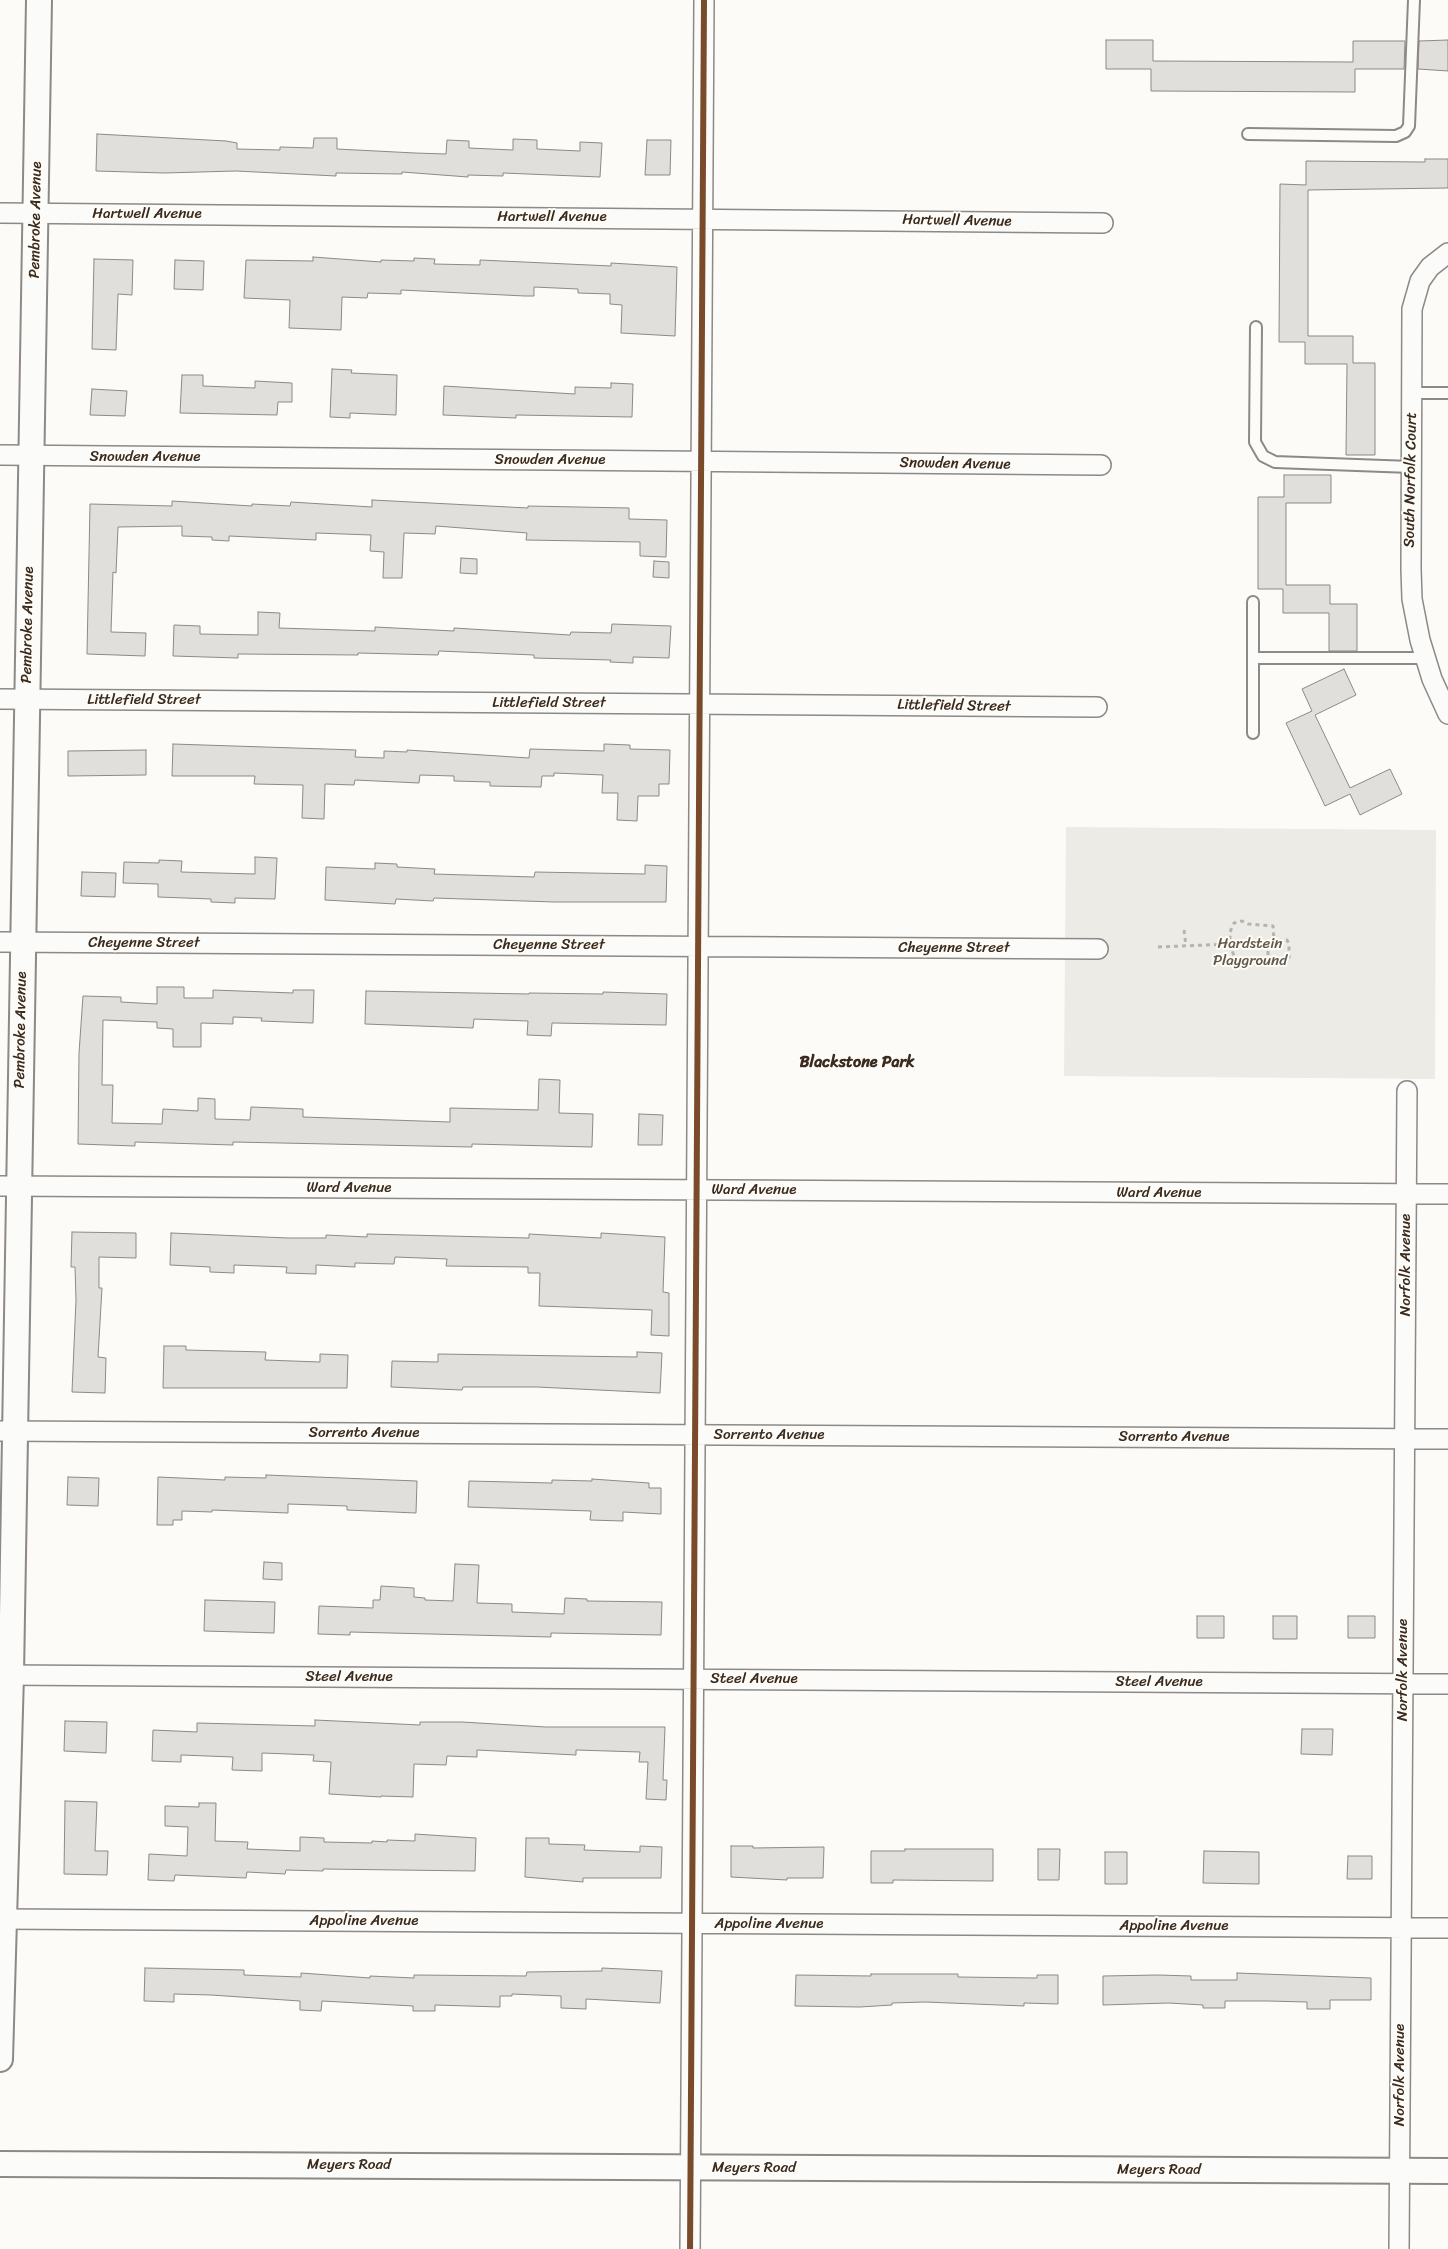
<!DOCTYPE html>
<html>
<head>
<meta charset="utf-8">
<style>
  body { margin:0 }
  canvas { display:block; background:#fcfbf8 }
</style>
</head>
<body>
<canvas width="1448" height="2249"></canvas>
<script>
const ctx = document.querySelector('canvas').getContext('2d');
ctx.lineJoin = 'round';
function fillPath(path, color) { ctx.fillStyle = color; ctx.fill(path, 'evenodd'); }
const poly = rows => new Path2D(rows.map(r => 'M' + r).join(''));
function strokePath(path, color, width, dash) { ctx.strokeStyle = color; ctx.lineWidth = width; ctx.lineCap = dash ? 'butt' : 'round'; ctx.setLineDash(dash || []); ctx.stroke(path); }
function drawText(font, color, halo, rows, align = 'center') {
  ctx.font = font + ' Sriracha,sans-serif'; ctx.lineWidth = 4; ctx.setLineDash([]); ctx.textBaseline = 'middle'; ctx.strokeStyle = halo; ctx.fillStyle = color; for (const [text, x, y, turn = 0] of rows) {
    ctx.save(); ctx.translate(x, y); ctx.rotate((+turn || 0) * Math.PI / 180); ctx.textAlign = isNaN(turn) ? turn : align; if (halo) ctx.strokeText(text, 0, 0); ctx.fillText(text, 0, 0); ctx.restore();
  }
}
const green = poly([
  [1066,827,1436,830,1435,1079,1064,1076]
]);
const building = poly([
  [1106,40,1153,40,1153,61,1353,62,1353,41,1405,41,1404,69,1355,69,1355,92,1151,91,1151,69,1106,69,1106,40],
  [1448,40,1448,71,1418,69,1419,41,1448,40],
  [97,134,226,141,237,143,237,149,280,150,280,147,313,148,314,138,337,138,337,149,415,153,446,154,447,140,469,141,469,148,513,150,513,139,537,140,537,149,580,151,580,142,602,143,600,177,503,173,503,176,468,175,468,177,402,172,402,174,336,173,336,176,236,171,164,173,96,171,97,134],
  [647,140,671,140,670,175,645,175,647,140],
  [1425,159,1448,159,1448,188,1308,190,1308,336,1353,336,1353,363,1375,363,1375,455,1346,455,1347,364,1305,364,1305,342,1279,342,1280,184,1306,185,1306,161,1425,162,1425,159],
  [313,257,381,262,381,260,414,261,414,258,435,259,434,264,480,265,480,260,611,266,611,263,677,267,675,336,621,333,622,305,610,304,610,294,578,293,578,289,534,287,534,296,525,296,401,290,401,294,368,293,367,298,342,297,341,330,289,328,290,300,244,298,246,260,313,261,313,257],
  [94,259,133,260,132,295,118,294,116,350,92,349,94,259],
  [175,260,204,261,203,290,174,289,175,260],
  [332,369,352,370,351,373,397,375,396,415,350,413,350,418,330,417,332,369],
  [182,375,203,375,203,386,255,388,255,381,292,383,292,402,278,402,277,415,180,413,182,375],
  [611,383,633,384,632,417,516,415,516,418,443,415,444,386,575,394,575,387,611,388,611,383],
  [92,389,127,391,125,416,90,415,92,389],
  [1284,475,1331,475,1331,503,1286,503,1286,585,1330,585,1330,604,1357,604,1357,651,1329,651,1329,613,1283,613,1283,589,1258,589,1258,497,1284,497,1284,475],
  [372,500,528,508,528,506,629,508,629,519,667,520,666,557,640,556,640,542,526,540,527,533,436,526,435,534,404,533,402,578,383,578,384,552,370,551,371,535,316,533,316,540,229,536,229,541,212,540,212,537,182,536,182,526,118,527,116,573,113,572,111,632,146,633,145,656,87,654,90,504,172,506,172,501,252,506,252,504,290,506,291,502,372,507,372,500],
  [461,558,477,559,477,574,460,573,461,558],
  [654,561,669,562,669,578,653,577,654,561],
  [258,612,280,613,279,628,375,631,375,627,454,631,454,628,570,635,571,632,611,633,612,624,671,626,669,658,633,657,633,663,610,662,611,660,534,658,534,655,439,651,438,655,358,653,358,655,238,654,238,658,173,656,174,625,200,626,200,634,258,635,258,612],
  [1344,669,1356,695,1315,715,1350,788,1390,769,1402,794,1360,815,1350,794,1325,806,1286,723,1312,711,1302,689,1344,669],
  [173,744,356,750,355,757,384,758,384,751,407,752,407,750,529,758,530,749,604,751,604,744,630,745,630,749,670,750,669,784,659,784,659,796,638,796,637,821,617,820,618,793,602,793,603,775,554,773,554,776,542,776,541,787,490,786,490,782,454,781,454,776,420,775,419,783,355,780,354,785,325,784,324,819,302,818,303,785,254,784,255,776,172,776,173,744],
  [146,750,146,775,68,776,68,751,146,750],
  [255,857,277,858,275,899,235,898,235,903,211,902,211,899,158,897,158,884,123,883,124,862,159,863,159,860,182,861,181,872,255,874,255,857],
  [375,863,397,864,397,867,435,869,434,874,534,877,535,872,645,874,645,865,667,866,666,902,554,902,434,898,433,901,396,899,395,904,325,900,326,867,375,869,375,863],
  [82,872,116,873,115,897,81,896,82,872],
  [157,987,184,987,184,998,213,998,213,990,293,993,293,990,314,990,313,1023,261,1021,262,1018,233,1017,233,1024,201,1023,201,1047,173,1047,173,1029,157,1028,157,1022,103,1020,102,1085,113,1085,112,1123,162,1124,163,1109,198,1111,198,1098,215,1099,215,1119,250,1120,251,1107,303,1109,303,1117,450,1122,450,1108,538,1110,539,1079,560,1080,559,1113,593,1114,592,1147,472,1144,472,1147,233,1142,233,1145,135,1142,135,1146,78,1144,79,1053,83,996,121,997,121,1002,157,1004,157,987],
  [366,991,529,994,529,993,603,994,603,992,667,994,666,1025,552,1023,551,1036,527,1035,528,1021,474,1019,473,1028,365,1024,366,991],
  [639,1114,663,1115,662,1145,638,1145,639,1114],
  [72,1232,136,1233,136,1258,99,1257,99,1288,102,1288,98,1357,106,1358,105,1393,72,1392,76,1300,75,1267,71,1267,72,1232],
  [171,1233,288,1238,326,1238,326,1235,367,1237,367,1234,529,1238,529,1234,601,1238,601,1233,665,1237,663,1292,669,1293,669,1336,651,1335,652,1310,539,1306,540,1273,528,1273,528,1267,446,1266,447,1259,395,1257,394,1264,355,1263,355,1267,316,1265,316,1274,286,1273,287,1267,234,1265,234,1273,210,1272,210,1267,170,1265,171,1233],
  [164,1346,186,1346,186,1350,266,1352,265,1360,320,1362,320,1354,348,1355,347,1388,163,1388,164,1346],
  [637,1352,662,1353,660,1393,537,1387,463,1387,462,1390,391,1387,392,1361,438,1362,438,1354,637,1357,637,1352],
  [266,1475,417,1481,416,1513,347,1510,347,1506,288,1504,288,1513,212,1510,212,1512,182,1511,182,1520,173,1520,173,1525,157,1525,158,1477,225,1480,225,1477,266,1478,266,1475],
  [68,1477,99,1478,98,1506,67,1505,68,1477],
  [592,1479,649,1483,649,1488,661,1488,661,1514,623,1512,623,1521,590,1520,591,1511,468,1507,469,1481,552,1483,552,1480,592,1481,592,1479],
  [264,1562,282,1563,282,1580,263,1579,264,1562],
  [455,1564,479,1565,477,1603,512,1604,512,1612,564,1614,565,1598,587,1599,587,1601,662,1602,661,1635,551,1633,551,1637,350,1632,350,1635,318,1634,319,1606,373,1608,373,1600,380,1600,381,1586,414,1588,414,1597,425,1598,425,1600,453,1601,455,1564],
  [205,1600,275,1602,274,1633,204,1631,205,1600],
  [1197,1616,1224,1616,1224,1638,1197,1638,1197,1616],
  [1273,1616,1297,1616,1297,1639,1273,1639,1273,1616],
  [1348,1616,1375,1616,1375,1638,1348,1638,1348,1616],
  [315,1720,420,1725,420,1722,462,1722,546,1727,665,1727,663,1780,667,1780,666,1800,646,1799,648,1762,639,1762,640,1752,576,1750,576,1755,477,1750,477,1757,447,1756,446,1765,414,1764,413,1797,381,1796,381,1797,329,1794,331,1762,313,1761,314,1755,262,1753,262,1771,232,1770,233,1757,181,1755,181,1762,152,1761,153,1730,197,1732,197,1723,315,1726,315,1720],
  [65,1721,107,1722,106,1753,64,1751,65,1721],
  [1302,1729,1333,1729,1332,1755,1301,1754,1302,1729],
  [65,1801,97,1802,95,1851,108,1851,107,1875,64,1874,65,1801],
  [199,1803,216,1803,215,1841,248,1842,247,1849,300,1851,300,1837,324,1838,324,1842,372,1843,372,1841,387,1842,387,1840,415,1841,415,1834,476,1838,475,1871,323,1869,323,1871,286,1870,285,1874,247,1872,246,1878,175,1875,174,1881,148,1880,149,1854,187,1856,188,1827,165,1826,165,1806,199,1807,199,1803],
  [526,1838,549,1838,549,1844,585,1845,584,1850,640,1852,640,1846,662,1847,661,1878,583,1878,583,1882,525,1877,526,1838],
  [731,1846,753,1846,753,1848,824,1847,823,1878,787,1878,787,1880,731,1877,731,1846],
  [905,1849,993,1849,993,1881,893,1880,893,1883,871,1883,871,1851,905,1851,905,1849],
  [1038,1849,1060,1849,1059,1880,1038,1880,1038,1849],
  [1204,1851,1259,1852,1259,1884,1203,1883,1204,1851],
  [1105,1852,1127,1852,1127,1884,1105,1884,1105,1852],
  [1348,1856,1372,1856,1372,1879,1347,1879,1348,1856],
  [145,1968,244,1970,244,1975,301,1977,301,1973,370,1978,370,1976,414,1978,414,1975,526,1976,527,1972,602,1971,602,1968,662,1971,660,2003,586,1999,586,2009,561,2008,561,1996,512,1994,512,1996,500,1996,500,2007,435,2005,435,2011,413,2011,413,2006,322,2001,321,2011,300,2010,300,2001,211,1995,174,1994,174,2002,144,2001,145,1968],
  [1237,1973,1371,1978,1371,2000,1330,2000,1330,2009,1307,2009,1307,2002,1268,2001,1225,2001,1225,2008,1203,2008,1203,2005,1169,2003,1103,2005,1103,1976,1158,1975,1191,1976,1191,1980,1237,1980,1237,1973],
  [871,1974,958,1974,958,1977,1037,1978,1037,1975,1058,1975,1058,2004,1024,2003,1024,2006,925,2002,892,2003,892,2005,860,2007,795,2006,796,1975,871,1976,871,1974]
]);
const path = poly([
  [1184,930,1186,946],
  [1158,947,1230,944],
  [1268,963,1268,941,1287,940,1289,944,1289,959,1284,964,1268,963,1242,961,1234,956,1230,944,1230,932,1234,923,1242,921,1248,924,1273,926,1274,940]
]);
const service = poly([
  [1248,134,1396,136,1405,132,1409,126,1414,0],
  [1256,327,1255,442,1263,456,1275,462,1411,467],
  [1412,393,1448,393],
  [1253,602,1253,658,1425,658],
  [1253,733,1253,658]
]);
const minor = poly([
  [0,213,1103,223],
  [1448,253,1430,267,1420,281,1412,309,1411,569,1412,599,1420,640,1432,679,1448,714],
  [0,455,1101,465],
  [0,699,1097,707],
  [0,942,1098,949],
  [0,1186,1448,1194],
  [0,1431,1448,1439],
  [0,1675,1448,1684],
  [0,1919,1448,1928],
  [690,2249,704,0],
  [1399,2249,1407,1091]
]);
const tertiary = poly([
  [0,2059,11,1675,39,0],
  [0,2164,1448,2171]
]);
const bus1 = poly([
  [690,2249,704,0]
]);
const streetNames = [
  ["Hartwell Avenue",147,214],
  ["Hartwell Avenue",552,217],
  ["Pembroke Avenue",36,220,-89],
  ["Hartwell Avenue",957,221,1],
  ["Snowden Avenue",145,457],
  ["Snowden Avenue",550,460],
  ["Snowden Avenue",955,464,1],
  ["South Norfolk Court",1411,480,-89],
  ["Pembroke Avenue",28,625,-89],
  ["Littlefield Street",144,700],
  ["Littlefield Street",549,703],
  ["Littlefield Street",954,706,1],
  ["Cheyenne Street",144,943],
  ["Cheyenne Street",549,945],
  ["Cheyenne Street",954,948],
  ["Pembroke Avenue",21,1030,-89],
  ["Ward Avenue",349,1188],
  ["Ward Avenue",754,1190],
  ["Ward Avenue",1159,1193],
  ["Norfolk Avenue",1406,1265,-90],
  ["Sorrento Avenue",364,1433],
  ["Sorrento Avenue",769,1435],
  ["Sorrento Avenue",1174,1437],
  ["Norfolk Avenue",1403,1670,-90],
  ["Steel Avenue",349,1677],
  ["Steel Avenue",754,1679],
  ["Steel Avenue",1159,1682],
  ["Appoline Avenue",364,1921],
  ["Appoline Avenue",769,1924],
  ["Appoline Avenue",1174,1926],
  ["Norfolk Avenue",1400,2075,-90],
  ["Meyers Road",349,2165],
  ["Meyers Road",754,2168],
  ["Meyers Road",1159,2170]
];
const parkNames = [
  ["Hardstein",1250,944],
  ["Playground",1250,961]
];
const neighbourhoodNames = [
  ["Blackstone Park",857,1063]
];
fillPath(green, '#edebe6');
fillPath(building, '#e0dfdc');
strokePath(building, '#8d8985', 1);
strokePath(service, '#8d8985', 14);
strokePath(minor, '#8d8985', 22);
strokePath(tertiary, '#8d8985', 28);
strokePath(path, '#b6b4b1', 3, [4, 4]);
strokePath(service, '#fbfbf9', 10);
strokePath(minor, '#fbfbf9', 19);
strokePath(tertiary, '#fbfbf9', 24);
strokePath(bus1, '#7a4b2a', 6);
drawText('15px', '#3b2a1e', '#fdfcf7', streetNames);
drawText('15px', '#64574c', '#fdfcf7', parkNames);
drawText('bold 16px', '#3b2a1e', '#fdfcf7', neighbourhoodNames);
</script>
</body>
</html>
